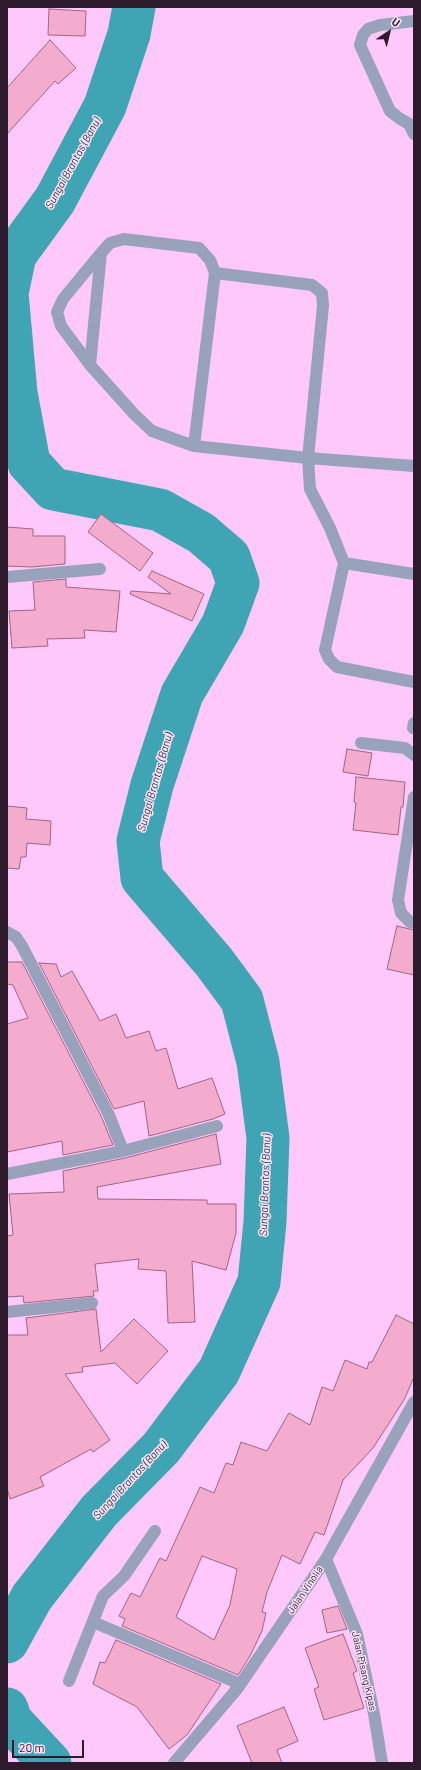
<!DOCTYPE html>
<html>
<head>
<meta charset="utf-8">
<style>
  body { margin:0 }
  #map { position:relative; width:421px; height:1770px; overflow:hidden; background:#fec9fa; font-family:Barlow,sans-serif }
  canvas { display:block }
  .frame { position:absolute; inset:0; border:8px solid #2d1a2c; pointer-events:none }
  .north { position:absolute; left:369px; top:12px; width:40px; height:40px; -webkit-text-stroke:3px #fedffc; paint-order:stroke; rotate:35deg; font-size:11px; font-weight:700; line-height:16px; text-align:center; color:#2d1a2c }
  .north::after { content:''; display:block; margin:auto; width:14px; height:18px; background:#2d1a2c; clip-path:polygon(50% 0,100% 100%,50% 72%,0 100%) }
  .scale { position:absolute; left:12px; top:1740px; width:72px; height:18px; box-sizing:border-box; border:2px solid #2d1a2c; border-top:0; padding-left:5px; font-size:12px; line-height:14px; white-space:nowrap; color:#2d1a2c; -webkit-text-stroke:3px #fedffc; paint-order:stroke }
</style>
</head>
<body>
<div id="map">
<canvas width="421" height="1770"></canvas>
<div class="frame"></div>
<div class="north">U</div>
<div class="scale">20 m</div>
</div>
<script>
const ctx = document.querySelector('canvas').getContext('2d');
ctx.lineJoin = 'round';
const poly = rows => new Path2D(rows.map(r => 'M' + r).join(''));
function strokePath(path, color, width, dash) { ctx.strokeStyle = color; ctx.lineWidth = width; ctx.lineCap = dash ? 'butt' : 'round'; ctx.setLineDash(dash || []); ctx.stroke(path); }
function fillPath(path, color) { ctx.fillStyle = color; ctx.fill(path, 'evenodd'); }
function drawText(font, color, halo, rows, align = 'center') {
  ctx.font = font + ' Barlow,sans-serif'; ctx.lineWidth = 3; ctx.setLineDash([]); ctx.textBaseline = 'middle'; ctx.strokeStyle = halo; ctx.fillStyle = color; for (const [text, x, y, turn = 0] of rows) {
    ctx.save(); ctx.translate(x, y); ctx.rotate((+turn || 0) * Math.PI / 180); ctx.textAlign = isNaN(turn) ? turn : align; if (halo) ctx.strokeText(text, 0, 0); ctx.fillText(text, 0, 0); ctx.restore();
  }
}
const river = poly([
  [7,1642,32,1597,99,1511,161,1448,219,1371,259,1282,265,1222,268,1138,258,1062,242,1000,214,962,142,878,138,841,152,785,182,694,223,624,238,583,229,557,201,533,160,510,53,489,29,463,16,393,7,293,15,255,55,200,105,106,129,34,134,7],
  [7,1709,11,1721,50,1763]
]);
const building = poly([
  [49,9,86,11,85,36,48,35,49,9],
  [50,40,76,68,58,84,55,81,7,134,7,88,50,40],
  [101,514,153,553,140,571,88,532,101,514],
  [7,527,33,529,33,536,65,536,65,564,32,567,7,566,7,527],
  [152,571,204,594,192,621,130,594,131,591,171,594,148,577,152,571],
  [66,579,66,587,120,591,116,632,84,630,85,638,47,639,48,646,12,648,9,611,35,610,33,582,66,579],
  [347,749,372,753,368,776,343,772,347,749],
  [356,777,405,782,403,807,401,807,398,835,353,830,356,803,354,802,356,777],
  [7,806,27,808,26,819,51,821,50,845,27,843,26,857,21,857,19,869,7,868,7,806],
  [397,926,414,930,414,975,387,969,397,926],
  [7,962,22,962,102,1118,113,1145,63,1155,62,1141,7,1152,7,1024,28,1018,13,985,7,984,7,962],
  [39,963,56,964,61,977,72,971,100,1021,116,1014,126,1038,149,1031,156,1051,166,1048,178,1089,212,1078,225,1114,213,1119,149,1136,144,1101,114,1109,39,963],
  [216,1134,221,1164,97,1187,98,1199,207,1200,207,1204,236,1204,236,1233,226,1270,192,1261,195,1322,168,1323,166,1271,138,1269,139,1259,95,1264,98,1291,93,1291,94,1296,24,1303,23,1296,7,1297,7,1236,13,1235,9,1194,64,1192,63,1171,125,1158,216,1134],
  [96,1309,101,1352,134,1319,168,1351,137,1384,115,1363,82,1367,83,1372,65,1374,110,1440,93,1452,91,1449,40,1477,44,1486,10,1499,7,1488,7,1335,28,1335,26,1318,96,1309],
  [396,1315,414,1324,414,1377,404,1400,373,1448,343,1480,324,1535,315,1532,300,1564,282,1555,267,1592,262,1612,266,1613,262,1631,250,1656,238,1675,122,1626,125,1619,119,1616,131,1593,140,1597,160,1558,166,1561,200,1487,214,1493,226,1463,233,1465,241,1442,267,1451,289,1413,310,1425,322,1387,333,1391,345,1360,367,1369,369,1362,372,1362,396,1315],
  [202,1556,237,1569,230,1605,214,1640,176,1617,202,1556],
  [338,1606,347,1629,327,1633,322,1610,338,1606],
  [343,1634,357,1671,353,1673,364,1708,324,1720,314,1689,319,1687,305,1648,343,1634],
  [116,1640,221,1684,187,1735,169,1749,137,1707,93,1684,100,1662,105,1663,116,1640],
  [284,1707,298,1741,277,1750,282,1763,252,1763,237,1726,284,1707]
]);
const minor = poly([
  [414,21,380,25,368,29,363,35,360,45,390,111,399,118,409,124,414,134],
  [90,365,61,326,57,312,63,299,101,253],
  [194,446,215,273],
  [414,466,308,458,323,306,322,293,312,285,215,273,210,260,199,248,124,239,110,243,101,253,90,365,134,414,152,431,194,446,308,458,310,489,330,528,344,563,325,650,329,659,337,667,414,682],
  [344,563,414,574],
  [7,577,100,569],
  [413,728,414,723],
  [361,743,405,748,414,755],
  [414,797,398,900,401,913,410,922,414,923],
  [7,932,16,937,22,946,109,1115,123,1151],
  [7,1174,123,1151,217,1126],
  [7,1312,92,1303],
  [93,1622,240,1684],
  [69,1681,103,1596,124,1576,155,1531],
  [174,1763,237,1689,326,1559]
]);
const tertiary = poly([
  [382,1763,374,1714,357,1634,326,1559,414,1402]
]);
const streetNames = [
  ["Jalan Vinolia",305,1590,-56],
  ["Jalan Pisang Kipas",364,1671,77]
];
const waterNames = [
  ["Sungai Brantas (Banu)",73,163,-61],
  ["Sungai Brantas (Banu)",155,782,-74],
  ["Sungai Brantas (Banu)",265,1185,-88],
  ["Sungai Brantas (Banu)",130,1480,-47]
];
strokePath(river, '#3fa5b4', 43);
fillPath(building, '#f3abce');
strokePath(building, '#a06583', 1);
strokePath(minor, '#98a2bb', 12);
strokePath(tertiary, '#98a2bb', 12);
drawText('10px', '#2d1a2c', '#fedffc', streetNames);
drawText('italic 11px', '#19383c', '#fedffc', waterNames);
</script>
</body>
</html>
